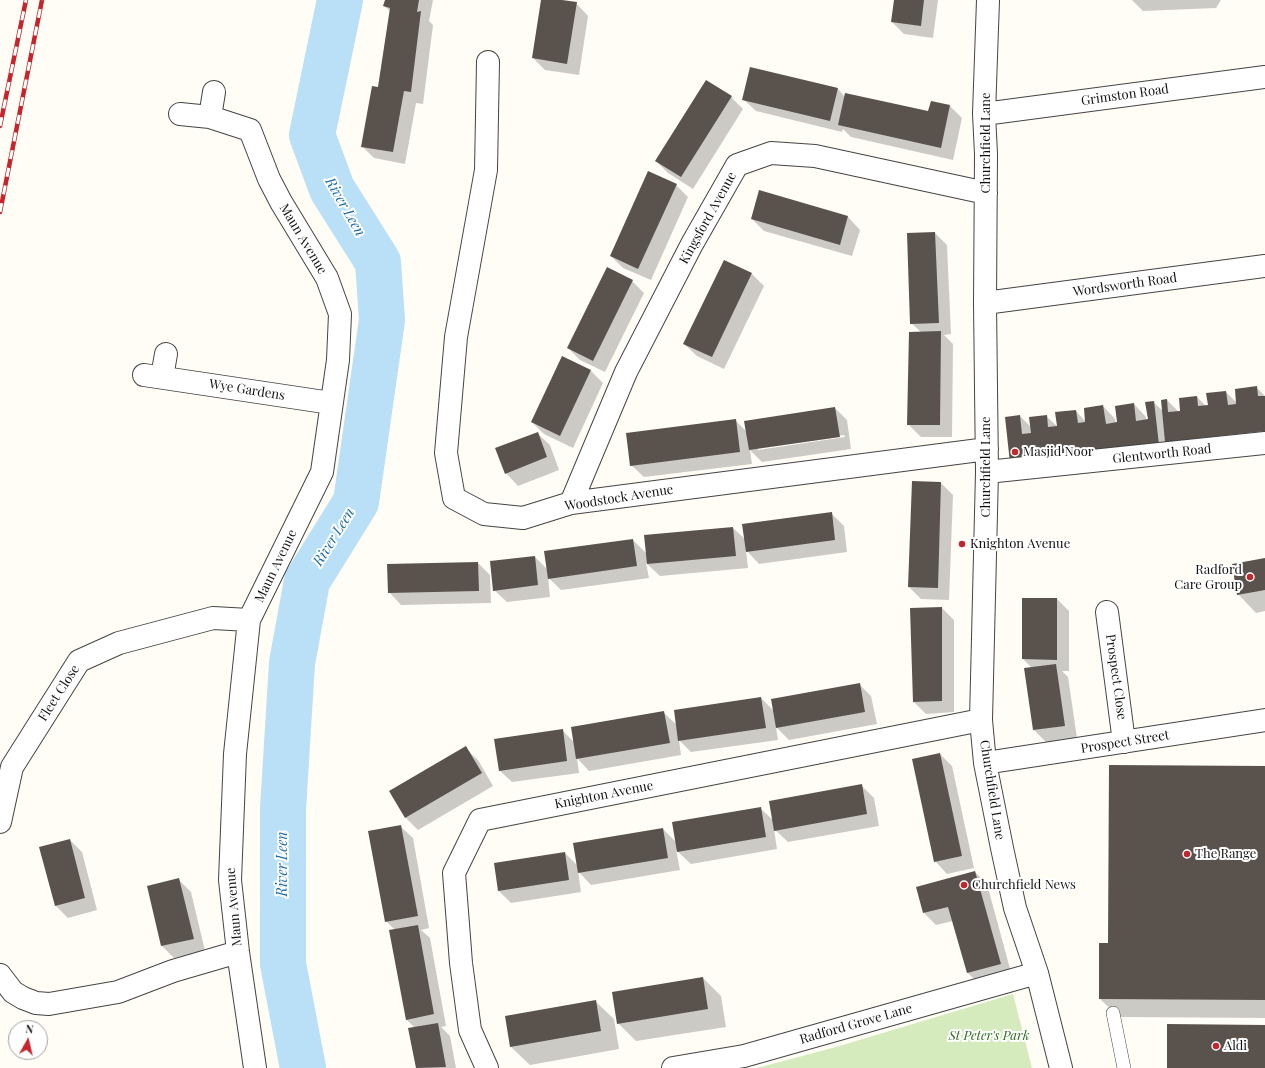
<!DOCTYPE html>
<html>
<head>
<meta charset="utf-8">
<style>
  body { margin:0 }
  #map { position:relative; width:1265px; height:1068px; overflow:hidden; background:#fffdf5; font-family:"Playfair Display",serif }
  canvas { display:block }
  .north { position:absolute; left:8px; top:1020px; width:40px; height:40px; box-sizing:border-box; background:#fff; border:1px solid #a0a0a0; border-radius:50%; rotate:8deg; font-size:11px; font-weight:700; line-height:16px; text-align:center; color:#111 }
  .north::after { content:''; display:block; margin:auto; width:14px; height:18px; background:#c4262e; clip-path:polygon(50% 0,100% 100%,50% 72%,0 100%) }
</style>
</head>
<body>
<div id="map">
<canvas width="1265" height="1068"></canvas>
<div class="north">N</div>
</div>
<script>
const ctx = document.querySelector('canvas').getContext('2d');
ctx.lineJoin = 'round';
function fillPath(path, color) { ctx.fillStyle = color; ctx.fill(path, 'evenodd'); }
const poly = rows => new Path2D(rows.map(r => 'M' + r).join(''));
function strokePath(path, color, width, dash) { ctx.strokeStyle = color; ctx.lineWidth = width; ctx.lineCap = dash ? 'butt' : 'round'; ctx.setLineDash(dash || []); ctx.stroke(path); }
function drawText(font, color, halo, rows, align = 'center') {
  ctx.font = font + ' "Playfair Display",serif'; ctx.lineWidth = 4; ctx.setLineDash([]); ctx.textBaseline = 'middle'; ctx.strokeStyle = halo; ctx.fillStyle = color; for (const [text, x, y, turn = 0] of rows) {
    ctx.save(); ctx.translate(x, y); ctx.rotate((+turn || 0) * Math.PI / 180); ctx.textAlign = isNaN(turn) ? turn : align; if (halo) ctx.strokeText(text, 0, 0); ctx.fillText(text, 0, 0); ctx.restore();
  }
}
const green = poly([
  [1013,994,1032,1068,757,1068,836,1047]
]);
const shadow = poly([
  [386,0,433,0,429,21,433,25,423,104,416,103,405,164,374,158,362,146,378,88,390,11,384,6],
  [542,0,576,3,588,16,579,75,545,70,533,58],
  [895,0,938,0,933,38,904,34,892,22],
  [1132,0,1221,0,1216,8,1143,11],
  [838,89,845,97,929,112,931,102,950,106,962,118,953,160,851,137,843,129,842,132,756,111,743,99],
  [731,97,743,109,693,189,668,173,656,161],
  [676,185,688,197,651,280,623,268,611,256],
  [760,192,848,217,860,230,852,256,764,231,752,219],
  [935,233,947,245,951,334,944,335,953,344,952,437,921,437,908,424,921,332,911,323],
  [752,274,764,286,724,369,697,356,684,344],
  [632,281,644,293,605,372,580,360,568,348],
  [562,358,591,371,603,383,573,448,544,434,532,422],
  [1257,388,1265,396,1265,444,1024,475,1020,416,1032,428,1046,416,1058,427,1076,411,1086,422,1103,406,1115,419,1116,423,1134,404,1146,417,1146,420,1149,420,1153,402,1163,411,1167,400,1179,412,1197,397,1206,406,1209,406,1226,392,1237,403],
  [835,408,847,420,851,449,762,462,750,450,752,464,644,477,631,465,736,421,747,432],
  [844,435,845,437,758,450,758,448],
  [537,433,550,445,559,470,518,486,506,473],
  [941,483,953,495,949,600,921,599,909,587],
  [831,513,844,526,847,552,759,564,746,550,748,568,660,576,646,563,649,578,561,590,548,577,550,597,507,602,494,590,535,557,548,570,633,540,647,554,733,528,746,540],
  [1265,559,1265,611,1256,613,1238,594],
  [478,563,490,575,491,603,401,605,389,592],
  [1057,599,1069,611,1069,671,1062,671,1068,677,1077,738,1046,742,1034,730,1025,669,1032,668,1023,659],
  [942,608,954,620,954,712,926,714,914,702,911,609],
  [859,684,871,696,877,724,789,740,776,727,778,740,691,752,679,740,681,755,589,771,577,758,579,773,512,782,499,770,562,730,574,742,664,713,677,725,761,698,774,711],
  [465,748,478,760,493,786,418,830,406,818,390,791],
  [940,754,952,766,974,868,947,874,935,861],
  [1265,767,1265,1018,1119,1017,1100,999],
  [862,786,874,798,879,826,788,842,774,829,777,849,691,864,676,850,680,870,591,885,578,871,581,892,511,903,499,891,565,853,578,866,663,829,677,843,760,808,774,821],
  [400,826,413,838,429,928,421,930,430,938,446,1026,441,1027,450,1036,456,1068,417,1068,410,1029,415,1028,406,1019,395,930,386,921],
  [70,840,82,852,97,910,68,918,56,906],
  [975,872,987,884,1012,976,980,985,968,973,953,921,936,925,924,913],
  [179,880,191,892,205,951,174,958,162,946,148,887],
  [703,978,721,996,726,1027,636,1041,618,1023],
  [595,1001,614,1019,619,1049,530,1065,511,1047,506,1017]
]);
const river = poly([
  [303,1068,283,964,283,809,292,663,307,581,356,502,382,320,378,262,332,189,312,135,340,0]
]);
const building = poly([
  [385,0,419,0,417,12,421,11,411,92,404,91,393,152,361,147,372,86,378,87,390,8,383,6],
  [541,0,562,0,577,2,567,64,532,58],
  [894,0,924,0,921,26,891,22],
  [750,67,838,88,830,121,742,100],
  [706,80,732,96,681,177,655,161],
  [845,93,928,111,931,101,950,105,941,148,838,125],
  [648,171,677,184,638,269,610,256],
  [759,190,848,216,840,245,751,219],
  [935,232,939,323,910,324,907,233],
  [724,260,752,273,712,357,683,344],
  [607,267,633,280,593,361,567,348],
  [941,331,940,425,907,425,909,332],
  [562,356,591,370,560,436,531,422],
  [1257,386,1258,396,1265,396,1265,431,1165,442,1161,400,1167,399,1168,412,1180,411,1179,398,1197,396,1198,406,1208,405,1206,393,1226,391,1228,405,1236,404,1235,389],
  [1154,401,1159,445,1010,463,1005,417,1020,415,1022,434,1031,433,1029,417,1047,415,1048,427,1057,426,1055,412,1076,410,1078,423,1085,422,1084,408,1103,405,1106,424,1117,422,1115,406,1134,403,1136,421,1148,419,1145,402],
  [835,407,840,437,749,450,744,421],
  [736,419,740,452,630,466,626,433],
  [538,432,547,457,505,474,495,448],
  [912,481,941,482,938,588,908,587],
  [832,512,835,540,746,552,742,524],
  [733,527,736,556,647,564,644,535],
  [633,539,637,566,548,579,544,551],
  [535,556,538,585,493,591,490,561],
  [1265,558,1265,590,1237,595,1232,564],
  [478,562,479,591,388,593,387,564],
  [1022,598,1057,598,1057,660,1022,659],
  [942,607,942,701,913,702,910,608],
  [1056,664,1065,726,1033,730,1024,668],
  [860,683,865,712,776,728,771,699],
  [761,697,766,728,678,741,674,710],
  [664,711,670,743,576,759,571,727],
  [563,729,567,761,499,771,494,739],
  [466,746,482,773,405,818,389,791],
  [940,753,962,856,934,862,912,759],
  [1109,765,1265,766,1265,1000,1099,999,1099,943,1108,943],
  [862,784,867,814,774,831,769,801],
  [761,807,766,837,677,852,672,822],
  [401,825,418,916,385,922,368,831],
  [663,828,668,858,578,873,573,843],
  [70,839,85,898,55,906,39,847],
  [565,852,569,880,498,891,494,863],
  [975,871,1001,964,967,973,948,907,923,913,916,887],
  [179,878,194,939,161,946,147,886],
  [418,925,434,1014,406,1020,389,930],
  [703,977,708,1009,617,1024,612,992],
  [596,1000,601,1031,510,1047,505,1016],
  [438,1023,446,1067,416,1068,408,1028],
  [1167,1024,1265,1025,1265,1068,1167,1068]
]);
const service = poly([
  [1113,1013,1124,1068]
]);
const minor = poly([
  [988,0,984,114,986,154,985,303,987,472,981,720,985,763,1002,848,1015,908,1037,973,1061,1068],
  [488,62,486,170,456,337,446,453,454,498,484,514,523,518,571,503,987,449],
  [180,114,210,117,250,130,269,179,281,202,327,278,340,314,338,360,322,472,249,620,235,754,230,880,238,952,255,1068],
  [984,114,1265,77],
  [210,117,214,92],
  [985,303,1265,266],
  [144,375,331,403],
  [162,377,166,354],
  [987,472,1265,443],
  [571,503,626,372,692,244,737,165,771,153,815,156,986,193],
  [1107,612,1124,742],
  [985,763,1265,720],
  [0,822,12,767,79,661,119,643,213,618,249,620],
  [0,975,13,992,23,998,36,1003,49,1004,118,992,173,971,238,952],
  [487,1068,470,1030,461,963,454,873,480,820,981,720],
  [673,1068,744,1056,1037,973]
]);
const rail = poly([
  [0,126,26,0],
  [0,212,42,0]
]);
const markers = [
  [1015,452,4,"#c4262e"],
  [962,544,4,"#c4262e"],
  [1250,577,4,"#c4262e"],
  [1187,854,4,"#c4262e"],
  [964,885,4,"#c4262e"],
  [1216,1046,4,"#c4262e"]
];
const streetNames = [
  ["Grimston Road",1125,95,-8],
  ["Churchfield Lane",986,143,-90],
  ["Kingsford Avenue",708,218,-61],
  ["Maun Avenue",303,239,59],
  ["Wordsworth Road",1125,285,-8],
  ["Wye Gardens",247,390,9],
  ["Glentworth Road",1162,454,-6],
  ["Churchfield Lane",986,467,-90],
  ["Woodstock Avenue",619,498,-9],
  ["Maun Avenue",276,566,-64],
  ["Prospect Close",1116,677,82],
  ["Fleet Close",59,693,-57],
  ["Prospect Street",1125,742,-9],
  ["Churchfield Lane",992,790,81],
  ["Knighton Avenue",604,795,-11],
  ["Maun Avenue",234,907,-95],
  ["Radford Grove Lane",856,1024,-16]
];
const poiNames = [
  ["Masjid Noor",1023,452],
  ["Knighton Avenue",970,544],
  ["Radford",1242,570,"right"],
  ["Care Group",1242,585,"right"],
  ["The Range",1195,854],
  ["Churchfield News",972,885],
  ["Aldi",1224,1046]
];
const parkNames = [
  ["St Peter's Park",989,1036]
];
const waterNames = [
  ["River Leen",345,207,60],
  ["River Leen",334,537,-58],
  ["River Leen",283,864,-90]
];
fillPath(green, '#d5ebbd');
fillPath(shadow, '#0003');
strokePath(river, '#b9e0f7', 46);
fillPath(building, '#5a524d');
strokePath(service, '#444', 14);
strokePath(minor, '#444', 24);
strokePath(service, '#fff', 13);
strokePath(minor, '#fff', 22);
strokePath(rail, '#c4262e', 4.5);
strokePath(rail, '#fff', 3, [9]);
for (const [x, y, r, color] of markers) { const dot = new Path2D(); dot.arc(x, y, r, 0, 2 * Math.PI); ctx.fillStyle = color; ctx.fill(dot); strokePath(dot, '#fff', 1.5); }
drawText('13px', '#111', '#fff', streetNames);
drawText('13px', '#111', '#fff', poiNames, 'left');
drawText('italic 13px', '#2f6b1f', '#fff', parkNames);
drawText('italic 14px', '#1768a6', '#fff', waterNames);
</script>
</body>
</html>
